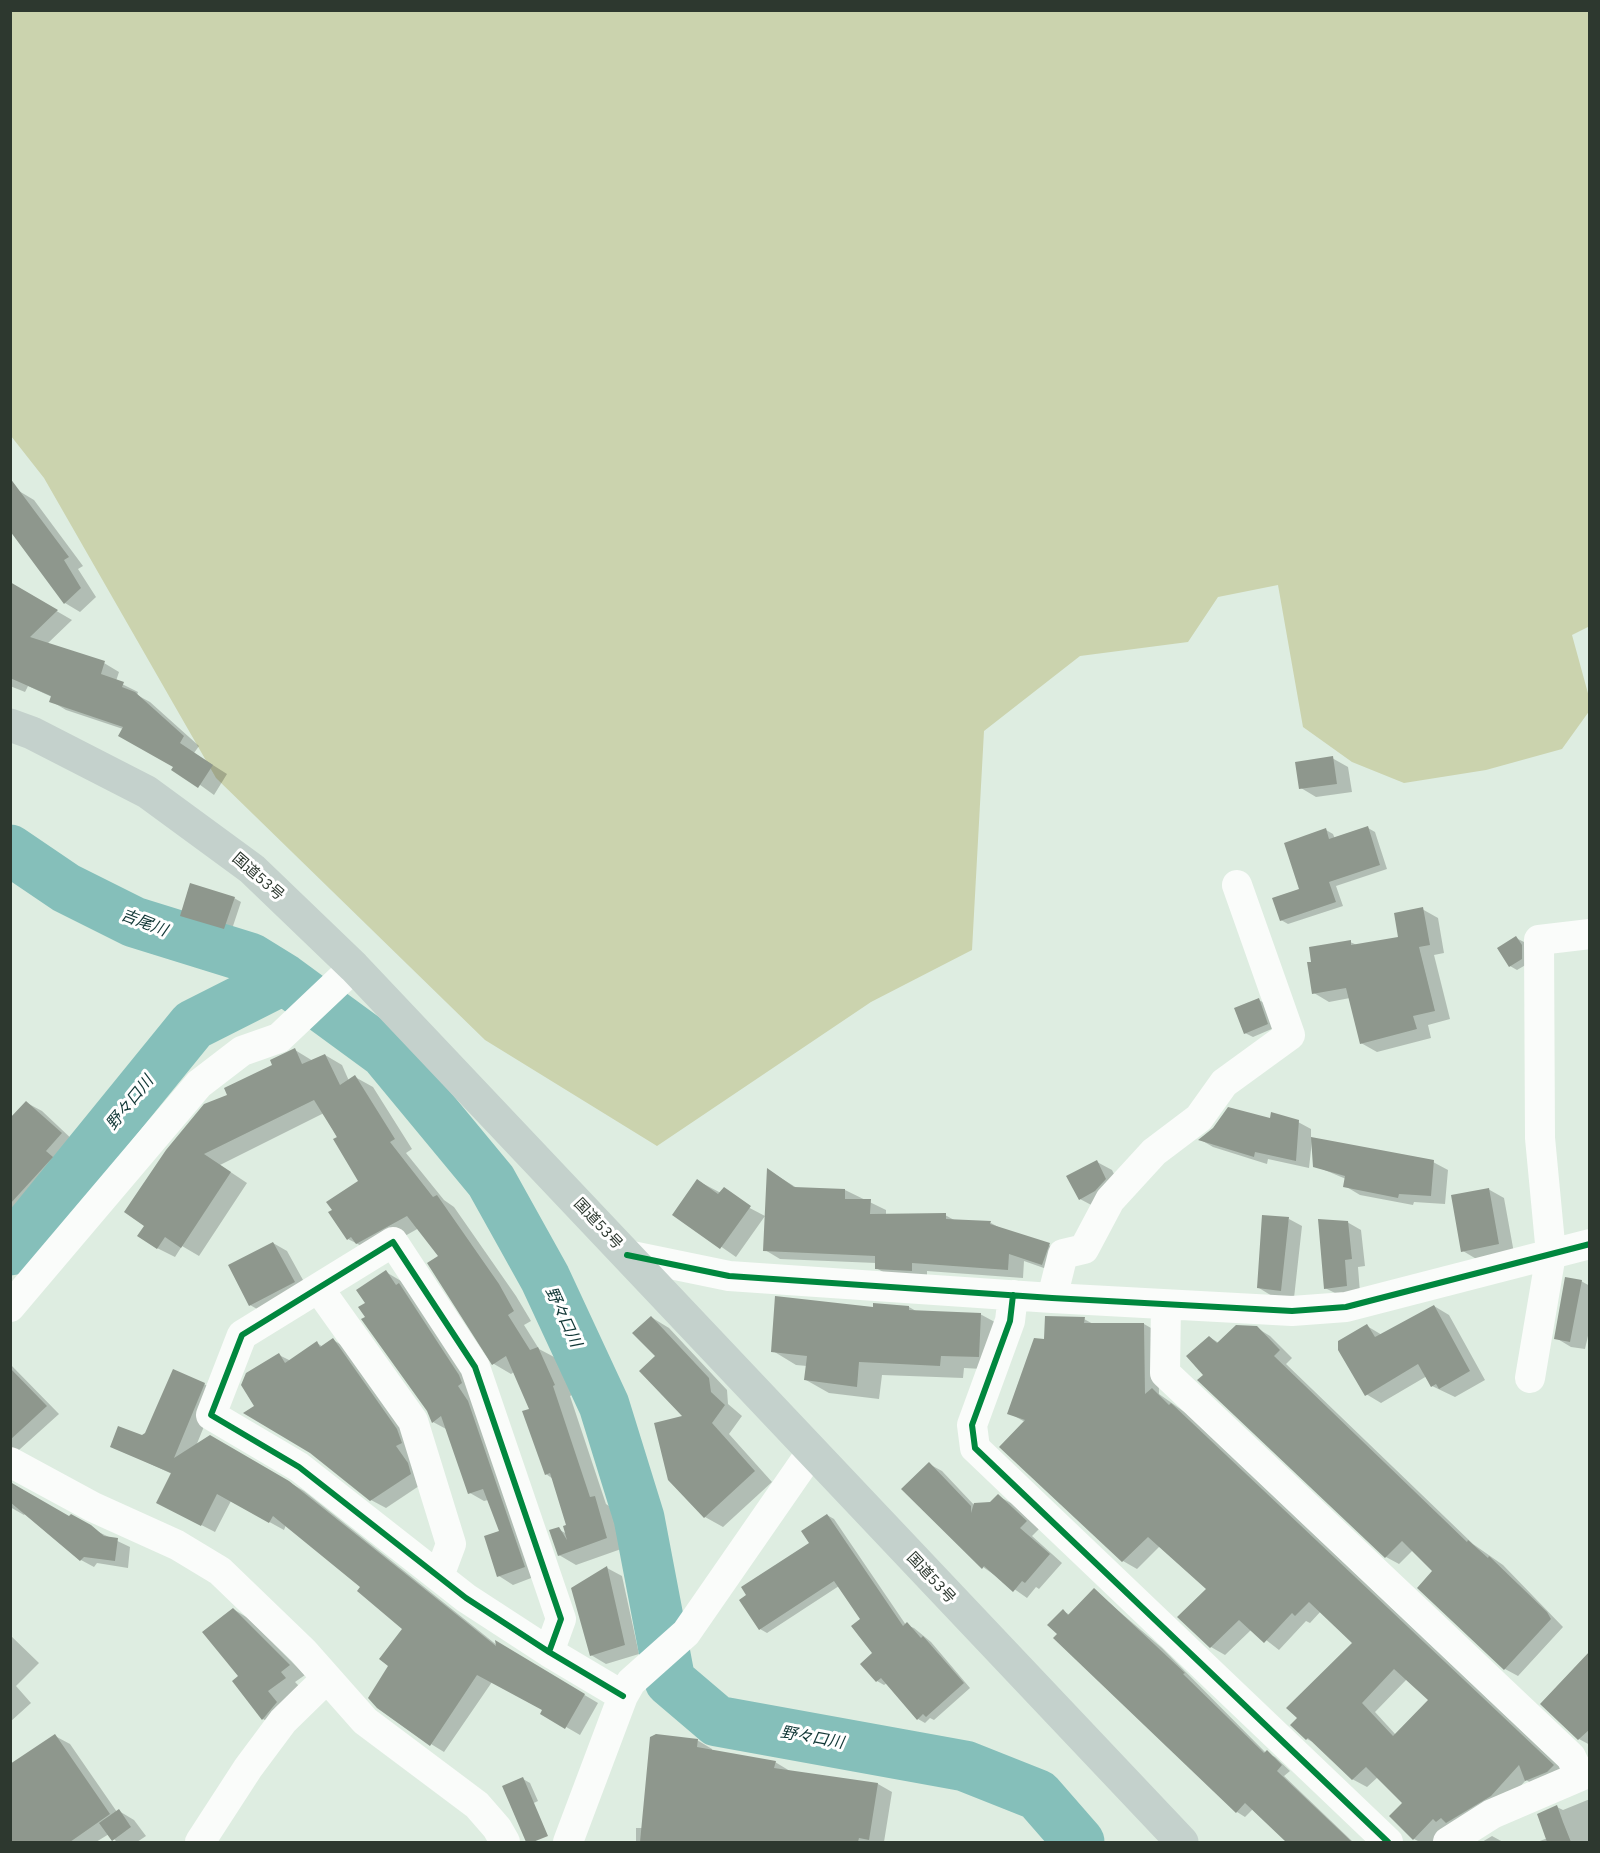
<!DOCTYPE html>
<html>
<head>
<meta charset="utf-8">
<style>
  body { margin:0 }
  #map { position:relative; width:1600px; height:1853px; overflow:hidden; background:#deede1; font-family:"IBM Plex Sans",sans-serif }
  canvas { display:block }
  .frame { position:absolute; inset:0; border:12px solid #2d382f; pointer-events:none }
</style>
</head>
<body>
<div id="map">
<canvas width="1600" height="1853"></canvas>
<div class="frame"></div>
</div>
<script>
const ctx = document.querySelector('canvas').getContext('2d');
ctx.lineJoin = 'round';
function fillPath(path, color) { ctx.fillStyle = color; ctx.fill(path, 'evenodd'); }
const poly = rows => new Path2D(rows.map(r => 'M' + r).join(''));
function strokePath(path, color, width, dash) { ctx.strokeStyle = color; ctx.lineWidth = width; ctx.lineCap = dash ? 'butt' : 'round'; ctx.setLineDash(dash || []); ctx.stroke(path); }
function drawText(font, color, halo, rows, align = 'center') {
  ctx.font = font + ' "IBM Plex Sans","Noto Sans JP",sans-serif'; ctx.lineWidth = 6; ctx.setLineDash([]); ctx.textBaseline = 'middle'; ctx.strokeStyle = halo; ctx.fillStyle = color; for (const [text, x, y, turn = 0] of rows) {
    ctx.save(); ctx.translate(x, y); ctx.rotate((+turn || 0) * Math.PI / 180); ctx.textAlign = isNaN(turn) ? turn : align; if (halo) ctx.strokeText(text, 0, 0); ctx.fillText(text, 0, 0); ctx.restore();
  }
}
const forest = poly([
  [11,11,1589,11,1590,626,1572,635,1589,697,1590,710,1562,749,1486,770,1404,783,1352,762,1303,727,1278,585,1218,597,1188,642,1080,656,984,731,972,950,871,1002,657,1146,485,1040,216,778,44,478,11,436]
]);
const shadow = poly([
  [19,491,34,500,83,566,78,569,96,597,80,612,65,603,20,542],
  [10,584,72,620,47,644,104,663,119,672,116,681,138,692,137,695,150,702,199,746,194,753,227,774,214,795,123,729,66,710,51,701,52,697,28,686,25,692,10,686],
  [1332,758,1348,767,1352,792,1316,797,1301,788],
  [1368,828,1375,832,1387,869,1336,886,1343,906,1288,924,1281,920,1301,889,1326,830,1333,834,1335,839],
  [234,898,241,902,231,932,181,915],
  [1422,909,1438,918,1444,953,1434,955,1450,1019,1428,1025,1431,1038,1377,1052,1361,1043,1350,998,1329,1002,1314,993,1350,942,1357,945,1400,938],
  [1516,938,1524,942,1529,950,1529,963,1517,970,1510,966,1499,949],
  [1259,1000,1266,1004,1274,1028,1253,1037,1245,1033],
  [295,1050,313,1061,325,1055,342,1065,349,1081,355,1077,373,1087,412,1149,406,1153,444,1200,454,1207,516,1296,531,1321,524,1325,539,1349,556,1358,572,1395,570,1396,606,1504,612,1508,624,1548,576,1565,559,1555,558,1529,567,1534,568,1526,553,1479,546,1474,531,1409,514,1372,511,1374,494,1364,440,1256,419,1228,375,1253,348,1239,360,1181,324,1113,220,1165,247,1183,199,1256,182,1246,175,1257,157,1248,229,1095],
  [27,1103,42,1111,76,1143,60,1160,67,1167,23,1215,10,1208,10,1120],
  [1271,1120,1298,1122,1311,1129,1311,1138,1433,1162,1448,1170,1445,1204,1414,1202,1413,1205,1360,1195,1345,1186,1346,1179,1315,1166,1312,1141,1309,1168,1268,1159,1267,1164,1213,1147,1201,1140],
  [1097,1162,1112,1170,1121,1188,1095,1207,1080,1199],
  [768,1170,797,1188,845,1190,886,1210,886,1215,945,1215,956,1221,991,1223,1002,1229,1049,1245,1065,1254,1058,1273,1024,1261,1023,1278,927,1271,927,1279,892,1277,876,1268,876,1263,780,1259,765,1250],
  [698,1181,765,1216,736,1257,674,1214],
  [1488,1189,1504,1198,1514,1253,1478,1260,1463,1251],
  [1289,1219,1302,1226,1294,1298,1272,1296,1259,1288],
  [1347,1222,1361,1230,1365,1266,1358,1267,1360,1293,1339,1295,1325,1288],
  [273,1243,287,1251,308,1289,264,1313,250,1305,230,1265],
  [386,1272,401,1281,473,1384,539,1575,513,1585,499,1576,486,1537,501,1532,488,1500,484,1501,470,1493,448,1430,433,1422,428,1410,367,1317,367,1303],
  [1581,1281,1590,1286,1590,1327,1585,1349,1571,1347,1556,1338],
  [1434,1306,1449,1315,1485,1380,1455,1397,1432,1386,1427,1376,1381,1403,1366,1394,1367,1326,1382,1335],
  [909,1307,916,1311,980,1314,1004,1327,1001,1370,964,1368,963,1378,882,1375,879,1399,829,1393,806,1380,807,1366,796,1365,773,1351],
  [651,1317,669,1328,727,1390,728,1404,742,1416,729,1434,772,1482,723,1527,705,1517,670,1479,684,1417,657,1356],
  [1084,1319,1095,1325,1144,1324,1158,1332,1159,1394,1186,1413,1567,1774,1540,1788,1526,1780,1505,1803,1447,1827,1432,1842,1420,1842,1414,1839,1404,1803,1378,1777,1367,1787,1352,1779,1319,1745,1307,1739,1354,1643,1321,1611,1310,1623,1306,1621,1279,1650,1252,1629,1225,1655,1211,1647,1180,1617,1208,1589,1160,1546,1137,1569,1123,1561,1025,1422,1009,1413,1046,1340],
  [1407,1679,1430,1700,1396,1735,1375,1712],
  [1257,1328,1270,1336,1292,1358,1286,1364,1473,1544,1503,1565,1563,1627,1518,1676,1505,1669,1419,1588,1435,1571,1413,1550,1399,1564,1386,1557,1206,1375,1209,1337,1219,1343],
  [333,1340,347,1348,411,1438,425,1482,386,1508,371,1500,256,1406,279,1355,291,1361,317,1343,323,1347],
  [10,1364,59,1414,10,1458],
  [204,1384,218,1392,196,1446,210,1436,304,1491,498,1646,497,1643,598,1703,580,1735,542,1713,543,1710,492,1682,444,1752,431,1744,390,1666,404,1629,362,1587,286,1525,284,1530,231,1501,215,1532,172,1510,172,1474,112,1446,143,1436],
  [929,1464,942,1471,975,1506,991,1503,998,1496,1011,1503,1039,1529,1032,1536,1062,1563,1039,1589,1036,1587,1027,1598,983,1567],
  [10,1482,69,1518,130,1547,128,1568,97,1563,94,1567,81,1560,26,1513,24,1515,10,1507],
  [827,1515,834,1519,906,1625,914,1628,931,1642,970,1688,934,1720,930,1718,925,1723,918,1719,887,1683,884,1685,877,1681,874,1653,862,1620,839,1586,767,1633,760,1629],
  [607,1568,622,1576,639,1654,606,1664,591,1655,573,1589],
  [1094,1590,1162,1648,1266,1753,1275,1757,1290,1771,1284,1776,1353,1842,1288,1842,1253,1809,1245,1817,1237,1812,1059,1634,1063,1611,1070,1615],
  [233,1609,248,1618,305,1675,295,1682,300,1687,278,1728,263,1719,234,1682,240,1677],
  [10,1635,39,1663,16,1686,31,1703,10,1722],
  [1590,1658,1590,1745,1579,1739],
  [55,1736,70,1744,117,1812,119,1811,134,1820,146,1836,137,1842,117,1842,109,1834,96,1842,10,1842,10,1826],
  [697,1740,712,1749,712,1751,775,1762,790,1771,878,1784,892,1792,884,1842,636,1842,636,1828,643,1828],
  [523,1779,530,1783,538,1801,519,1810],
  [1590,1799,1590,1842,1537,1842,1548,1838,1557,1807,1563,1810],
  [1492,1836,1503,1842,1482,1842]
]);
const river = poly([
  [10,850,66,888,134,922,250,958,284,979,385,1053,491,1181,545,1278,604,1405,639,1518,670,1681,717,1721,965,1766,1038,1795,1079,1842],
  [10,1250,193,1025,284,979]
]);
const building = poly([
  [10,478,69,557,64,560,81,588,64,604,10,531],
  [10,582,58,610,30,637,105,661,101,674,124,682,122,687,135,692,184,736,180,743,213,765,198,788,171,770,173,767,118,736,123,727,49,702,51,696,10,678],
  [1333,756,1337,784,1299,789,1295,762],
  [1368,826,1380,865,1329,882,1336,902,1280,921,1272,898,1299,889,1284,843,1326,828,1329,839],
  [190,883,235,897,224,929,180,916],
  [1423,907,1430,945,1419,947,1435,1011,1413,1016,1417,1029,1360,1044,1346,988,1312,994,1307,962,1311,962,1309,947,1351,940,1351,945,1398,937,1394,913],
  [1516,936,1522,945,1522,959,1509,967,1497,948],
  [1259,998,1268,1024,1244,1034,1234,1008],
  [295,1048,302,1064,325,1054,340,1085,355,1075,395,1139,390,1142,433,1197,437,1195,499,1284,514,1311,508,1315,530,1350,538,1347,555,1385,553,1386,590,1497,595,1496,607,1538,558,1556,549,1530,559,1527,567,1540,563,1526,566,1525,550,1473,545,1475,522,1411,529,1409,506,1356,492,1365,427,1263,438,1256,407,1216,356,1244,351,1237,347,1240,328,1212,332,1210,326,1202,358,1181,333,1139,337,1137,314,1100,204,1154,231,1172,181,1248,165,1237,157,1249,137,1236,144,1226,124,1212,166,1150,204,1104,227,1095,224,1088,272,1065,270,1060],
  [26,1101,62,1133,46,1151,53,1157,10,1204,10,1118],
  [1228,1107,1270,1118,1271,1112,1299,1120,1296,1161,1255,1152,1254,1157,1198,1140,1213,1128],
  [1311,1137,1434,1160,1431,1196,1399,1194,1398,1198,1343,1187,1345,1176,1313,1167],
  [1097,1160,1106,1179,1095,1191,1079,1200,1066,1176],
  [767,1168,794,1187,845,1189,845,1199,871,1199,870,1214,946,1213,946,1219,991,1221,990,1224,1050,1243,1042,1265,1009,1254,1008,1270,912,1263,912,1271,875,1269,875,1256,763,1251],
  [697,1179,718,1194,724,1187,751,1206,720,1249,672,1215],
  [1489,1188,1499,1244,1461,1252,1451,1195],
  [1262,1215,1289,1217,1281,1291,1257,1288],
  [1318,1219,1348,1221,1352,1259,1345,1260,1347,1286,1324,1289],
  [273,1242,295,1282,249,1306,228,1265],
  [386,1270,396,1285,399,1283,459,1375,462,1383,458,1386,468,1401,525,1567,497,1577,484,1536,499,1531,483,1489,468,1494,441,1416,432,1423,427,1411,361,1319,365,1317,358,1307,365,1303,356,1290],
  [1565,1277,1582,1280,1570,1342,1554,1339],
  [775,1296,873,1307,873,1303,909,1306,909,1310,981,1313,979,1357,941,1356,940,1366,859,1362,857,1387,804,1380,807,1356,771,1352],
  [1434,1305,1470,1371,1439,1389,1436,1384,1431,1387,1418,1364,1365,1396,1338,1350,1338,1341,1367,1324,1375,1337],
  [651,1316,709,1378,711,1392,725,1405,712,1423,755,1471,704,1518,668,1480,654,1423,682,1416,639,1371,655,1356,632,1333],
  [1045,1316,1085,1317,1084,1323,1144,1323,1145,1394,1152,1388,1169,1405,1171,1403,1554,1765,1547,1772,1525,1781,1519,1765,1491,1796,1446,1823,1441,1818,1436,1822,1433,1819,1413,1840,1389,1816,1402,1803,1366,1767,1352,1780,1308,1738,1306,1740,1290,1725,1297,1718,1286,1708,1352,1643,1309,1602,1295,1616,1292,1613,1264,1643,1239,1620,1210,1648,1177,1617,1206,1589,1148,1537,1122,1562,999,1447,1025,1420,1007,1414,1034,1338,1044,1339],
  [1394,1669,1428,1700,1393,1736,1362,1703],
  [1236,1325,1257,1326,1280,1350,1274,1356,1467,1542,1468,1540,1488,1558,1489,1556,1547,1612,1551,1619,1504,1670,1417,1588,1432,1571,1402,1541,1385,1558,1197,1380,1203,1375,1186,1356,1209,1336,1217,1343],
  [333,1338,397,1429,402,1443,396,1446,408,1463,411,1474,370,1501,310,1453,243,1413,254,1406,241,1385,246,1373,279,1353,285,1363,317,1341,320,1347],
  [10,1368,47,1406,10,1440],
  [173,1369,205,1383,174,1458,210,1435,289,1481,496,1646,495,1640,585,1694,565,1729,540,1714,542,1710,477,1675,430,1746,377,1708,368,1698,388,1666,379,1659,402,1629,357,1591,360,1587,273,1516,269,1523,217,1494,201,1526,156,1503,171,1473,110,1447,118,1426,142,1435,145,1433],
  [929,1462,971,1506,971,1513,974,1503,990,1502,998,1494,1027,1521,1020,1528,1050,1554,1025,1583,1022,1581,1013,1592,984,1566,982,1569,901,1489],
  [10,1482,69,1516,71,1514,91,1525,104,1536,118,1538,115,1561,84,1557,80,1561,10,1502],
  [827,1514,903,1626,907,1622,921,1638,923,1636,964,1683,926,1717,923,1714,917,1720,881,1678,876,1682,860,1664,872,1653,851,1626,860,1619,834,1581,759,1630,739,1600,746,1595,741,1587,809,1543,801,1531],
  [607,1566,625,1645,590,1656,571,1588],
  [1094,1588,1185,1673,1183,1674,1264,1753,1267,1750,1282,1765,1277,1771,1352,1842,1286,1842,1245,1803,1236,1813,1053,1638,1057,1634,1047,1625,1063,1609,1068,1615],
  [233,1608,290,1665,281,1672,286,1678,268,1691,277,1702,262,1720,232,1681,238,1676,202,1632],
  [1590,1651,1590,1729,1578,1740,1540,1704],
  [55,1734,110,1814,70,1842,10,1842,10,1764],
  [656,1734,698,1739,697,1747,776,1761,774,1768,878,1783,869,1840,859,1838,858,1842,640,1842,650,1737],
  [523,1777,548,1836,533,1842,526,1842,502,1786],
  [1557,1805,1563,1822,1571,1842,1547,1842,1537,1814],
  [119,1809,131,1827,112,1841,99,1823]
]);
const minor = poly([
  [627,1255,729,1276,1052,1298,1292,1311,1346,1307,1590,1244],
  [319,1289,413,1421,451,1544,439,1576],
  [1013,1295,1010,1321,972,1425,975,1448,1388,1842],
  [1052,1298,1063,1254,1084,1249,1110,1200,1154,1152,1199,1118,1224,1083,1290,1035,1237,885],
  [1166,1305,1165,1373,1571,1757,1580,1776],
  [10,1307,199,1084,242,1051,279,1038,354,967],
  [1530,1378,1551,1254,1540,1138,1539,940,1590,934],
  [10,1462,93,1507,177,1545,220,1571,303,1651,365,1721,477,1805,497,1828,505,1842],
  [549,1652,561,1619,475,1367,393,1242,242,1335,211,1415,299,1467,466,1598,549,1652,623,1696],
  [200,1842,248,1768,283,1721,327,1678],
  [568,1842,623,1696,631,1682,686,1633,812,1451],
  [1448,1842,1492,1814,1590,1772]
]);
const highway = poly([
  [10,725,32,733,147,792,252,869,354,967,1182,1842]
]);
const cycleway = poly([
  [627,1255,729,1276,1052,1298,1292,1311,1346,1307,1590,1244],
  [1013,1295,1010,1321,972,1425,975,1448,1388,1842],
  [549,1652,561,1619,475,1367,393,1242,242,1335,211,1415,299,1467,466,1598,549,1652,623,1696]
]);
const streetNames = [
  ["国道53号",258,877,41],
  ["国道53号",598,1224,47],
  ["国道53号",931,1578,47]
];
const waterNames = [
  ["吉尾川",144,923,21],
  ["野々口川",130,1103,-51],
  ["野々口川",563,1317,65],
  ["野々口川",812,1738,10]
];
fillPath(forest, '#cbd3ae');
fillPath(shadow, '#0003');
strokePath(river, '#85bfba', 51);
fillPath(building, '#8e978d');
strokePath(minor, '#fafcfa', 30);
strokePath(highway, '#c4d1cc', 33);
strokePath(cycleway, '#00873e', 6);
drawText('15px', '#2d382f', '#fff', streetNames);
drawText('italic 16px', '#113736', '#fff', waterNames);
</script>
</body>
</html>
